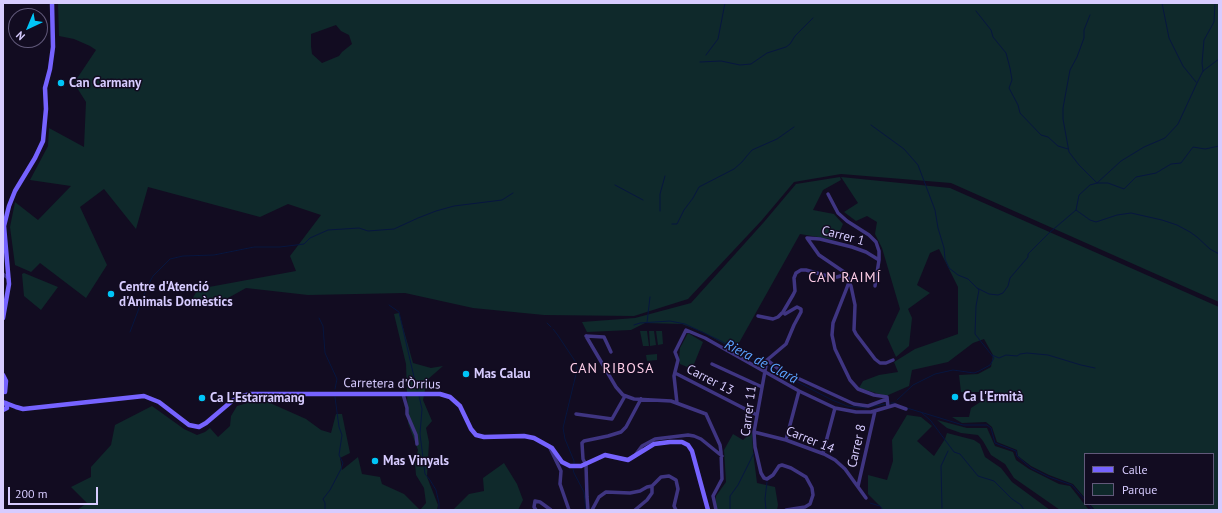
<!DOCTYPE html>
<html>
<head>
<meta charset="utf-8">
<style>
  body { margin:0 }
  #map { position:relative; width:1222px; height:513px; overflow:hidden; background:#120c21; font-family:"PT Sans",sans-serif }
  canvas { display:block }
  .frame { position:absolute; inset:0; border:4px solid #d7ccff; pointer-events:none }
  .legend { position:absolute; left:1084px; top:453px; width:130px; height:52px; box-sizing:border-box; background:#120c21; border:1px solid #61597a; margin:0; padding:5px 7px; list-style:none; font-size:12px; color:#d7ccff }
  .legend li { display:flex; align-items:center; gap:8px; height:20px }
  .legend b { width:20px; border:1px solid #61597a }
  .north { position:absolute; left:8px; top:8px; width:40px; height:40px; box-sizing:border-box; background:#120c21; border:1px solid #61597a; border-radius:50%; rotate:224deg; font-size:11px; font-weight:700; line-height:16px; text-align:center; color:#d7ccff }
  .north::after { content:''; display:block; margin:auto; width:14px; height:18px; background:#00c5f7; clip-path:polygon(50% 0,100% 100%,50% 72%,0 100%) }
  .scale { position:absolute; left:8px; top:487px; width:90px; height:18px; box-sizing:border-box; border:2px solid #d7ccff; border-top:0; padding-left:5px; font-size:12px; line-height:14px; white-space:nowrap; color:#d7ccff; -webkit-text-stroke:3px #120c21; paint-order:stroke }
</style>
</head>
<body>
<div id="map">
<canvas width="1222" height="513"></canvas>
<div class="frame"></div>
<ul class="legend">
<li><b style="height:5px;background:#7663ff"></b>Calle</li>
<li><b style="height:11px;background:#0f292b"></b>Parque</li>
</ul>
<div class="north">N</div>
<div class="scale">200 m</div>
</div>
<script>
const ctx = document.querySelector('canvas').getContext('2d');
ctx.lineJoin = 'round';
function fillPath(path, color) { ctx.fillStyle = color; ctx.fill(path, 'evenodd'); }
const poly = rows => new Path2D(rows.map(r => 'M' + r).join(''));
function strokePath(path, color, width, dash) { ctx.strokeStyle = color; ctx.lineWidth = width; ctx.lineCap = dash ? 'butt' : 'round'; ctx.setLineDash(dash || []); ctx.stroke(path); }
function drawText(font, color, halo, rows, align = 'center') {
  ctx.font = font + ' "PT Sans",sans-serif'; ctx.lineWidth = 3; ctx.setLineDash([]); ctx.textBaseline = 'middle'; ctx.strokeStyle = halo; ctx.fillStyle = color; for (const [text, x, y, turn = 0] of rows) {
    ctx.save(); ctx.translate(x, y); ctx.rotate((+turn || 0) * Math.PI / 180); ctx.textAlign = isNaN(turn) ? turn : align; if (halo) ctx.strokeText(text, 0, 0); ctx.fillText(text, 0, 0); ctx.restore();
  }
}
const green = poly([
  [58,3,1219,3,1219,302,951,183,841,174,794,182,762,220,688,299,634,316,544,315,473,308,405,293,308,295,246,288,228,298,191,301,198,289,296,271,290,256,321,215,288,204,260,217,148,187,136,229,104,189,80,207,107,265,86,298,40,263,31,272,15,265,10,227,15,202,38,220,71,186,30,180,48,146,49,128,84,147,86,102,74,83,96,50,90,46,74,39,59,36],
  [336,25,341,31,349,35,352,44,342,52,339,56,322,63,312,54,311,46,311,34],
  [840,177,841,180,823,190,813,210,834,214,843,224,836,240,800,234,735,350,703,332,682,324,645,323,631,330,587,332,582,322,635,318,691,303,764,222,796,184],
  [841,177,950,188,1219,307,1219,510,1095,510,1090,504,1213,504,1213,454,1085,454,1085,498,1073,484,1049,475,1031,466,1018,456,1017,450,997,442,992,427,986,422,962,423,952,417,969,417,971,408,988,397,980,392,961,392,959,375,978,374,991,367,993,355,984,339,973,343,948,362,912,370,909,386,886,396,859,388,863,381,879,375,898,372,894,362,915,349,958,334,958,287,939,249,930,253,917,285,930,293,908,309,912,318,909,346,896,357,887,337,900,309,882,248,875,234,877,222,867,216,856,221,844,212,858,203],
  [24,273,58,287,41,310,24,296,22,274],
  [399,313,413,363,431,368,443,366,427,380,423,400,432,421,426,428,429,442,427,477,438,505,437,510,77,510,87,503,71,487,91,477,91,467,111,445,115,425,152,406,184,429,197,435,205,432,210,428,218,437,230,426,231,416,237,406,261,399,306,419,321,430,331,433,336,414,342,414,350,453,340,458,342,470,358,457,362,474,380,477,382,484,404,494,420,510,426,503,424,488,416,475,415,463,418,450,408,423,406,364,394,314],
  [647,331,649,346,643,346,640,331],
  [649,331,654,331,656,345,650,346],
  [656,331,662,331,663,344,658,345],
  [688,333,703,342,692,369,680,364,679,359,680,348],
  [657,354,657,360,647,361,646,355],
  [907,415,921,417,932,426,917,441,934,456,945,439,947,433,974,440,980,444,985,457,1001,468,1012,482,1050,510,882,510,881,507,868,494,868,475,887,480,893,461,892,440],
  [937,420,967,428,987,428,995,446,1013,452,1016,460,1029,469,1059,484,1070,486,1089,510,1060,510,1014,478,1005,464,991,455,983,441,978,435,961,433,947,428],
  [752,432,753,451,757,483,775,487,778,505,777,510,715,510,716,496,726,482,724,450,733,434,743,440],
  [504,463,517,484,523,500,518,510,453,510,469,494,484,491,483,478]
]);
const stream = poly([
  [1162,3,1169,38,1183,66,1196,82],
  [976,11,991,30,993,37,1006,53,1010,68,1012,80,1009,88,1018,105,1020,113,1041,135,1048,137,1058,146,1068,149],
  [1090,15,1084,30,1084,38,1077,57,1070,70,1063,108,1063,119,1069,152,1079,165,1097,183,1108,183,1124,189,1136,177,1156,173,1171,164,1181,163,1193,147,1205,149,1219,146],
  [706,55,718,39,725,3],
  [700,62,721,61,740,65,751,64,767,53,786,47,790,44,795,36,813,18],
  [1203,71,1202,63,1204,40,1214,22,1215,3],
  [871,125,904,149,918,165,935,210,938,228,944,248,945,259,949,268,958,275,968,279,979,290,976,306,975,334,994,358,990,365,979,371,974,373,953,370,935,374,913,385,897,400],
  [615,185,643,200],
  [1076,210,1079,195,1090,185,1097,183,1121,161,1144,147,1165,138,1178,124,1197,83,1203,71,1219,59],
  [660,211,660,194,665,176],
  [672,224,677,224,684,210,693,198,699,187,734,169,742,162,746,157,752,150,777,139,794,127],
  [977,288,989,294,998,295,1003,293,1008,286,1010,278,1028,257,1028,254,1049,233,1076,210,1090,220,1096,222,1117,215,1131,213,1162,220,1177,225,1190,232,1197,237,1210,249,1219,254],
  [389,305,399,312,417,390],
  [319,318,323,326,325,353,337,379,335,389],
  [547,323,551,327],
  [647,323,650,297],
  [634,325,640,323,670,321,685,324,721,341,764,365],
  [553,329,557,334,577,364,577,370,563,428,565,439,574,461,574,464],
  [130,332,147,287,153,276,170,259,183,256,214,255,254,247,280,247,304,244,310,238,328,230,359,228,368,231,394,229,418,218,436,211,454,206,502,200,513,193],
  [992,355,999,358,1006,355,1017,356,1020,354,1027,353,1048,355,1081,365,1095,368],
  [767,366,832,400,847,406,866,408],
  [419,396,422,409,420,434,425,474,430,480,436,490,439,503,439,510],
  [891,403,895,403],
  [869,407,886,404],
  [907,408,963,425,987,425,991,428,995,443,1016,451,1017,456,1031,468,1049,477,1072,485,1085,500],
  [921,412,931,421,954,452,960,454,978,476,994,481,1012,499,1021,505,1024,510],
  [573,469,574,473,584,492,586,510],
  [870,503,880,506,883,510],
  [1088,504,1093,510],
  [942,508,941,466,948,451],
  [325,510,325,503,323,499,330,490,341,469,343,463,339,455,342,435,339,427,335,397],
  [730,510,730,496,738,485,754,453],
  [766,510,765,499,767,482]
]);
const street = poly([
  [828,194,838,213,847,221,869,235,876,242,879,251,879,260,875,286],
  [3,274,9,279],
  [847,274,849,282,846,290,833,323,832,335,835,349,850,380,858,389,874,395,887,397,888,407],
  [847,274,819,255,807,238,820,239,852,247,866,252,879,260],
  [849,282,851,286,855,305,854,330,856,334,875,359,880,363,886,363,893,360],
  [758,316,773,319,778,317,783,312,793,295,795,291,794,278,796,273,801,270,806,270,831,277,837,277,847,274],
  [586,336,616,387,623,395,634,399,671,401,706,414,720,445,721,452,722,479,713,496,716,510],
  [586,336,604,337,611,352],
  [767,360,754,432,755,447,761,473,764,478,767,479,773,475,779,466,782,465,791,468,806,477,812,488,813,495,810,504,805,507,786,510],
  [767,360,780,370,854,404,868,406,887,399],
  [767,360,786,344,794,325,801,312,801,309,797,307,785,314,783,312],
  [712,364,762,387],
  [675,373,757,415],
  [403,394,407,408,407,414,416,435,417,444],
  [677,403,674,376,678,360,675,352,686,330,705,338,799,391,835,408,856,412,871,412,895,405,906,409],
  [576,414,612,419,625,396],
  [754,432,786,440,824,454,835,460,845,469,866,498],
  [786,440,799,391],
  [549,446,561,471,560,484,569,510],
  [823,453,835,408],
  [636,454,642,446,655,439,688,435,694,436,701,439,722,456],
  [858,486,875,411],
  [536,510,534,507,535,501,540,502,551,510],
  [588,510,587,497,586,465,583,459,582,443,584,441,608,436,621,432,626,427,641,399],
  [592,510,599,497,606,492,630,493,640,491,647,487,652,486,661,477,669,476,676,480,678,489,674,506,676,510],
  [635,510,647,500,652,493,652,486]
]);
const secondary = poly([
  [3,318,9,284,4,226,9,206,15,191,35,158,43,141,46,109,45,88,50,69,53,47,52,3],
  [3,375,6,381,5,392],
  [3,402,16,407,23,409,144,396,159,402,189,425,199,427,206,423,232,401,242,396,251,394,440,394,450,397,460,406,471,429,476,435,484,437,524,436,534,438,552,448,562,462,570,466,581,466,605,455,628,460,654,444,670,442,682,442,688,445,692,451,708,510],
  [3,410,7,408,6,403]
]);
const markers = [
  [61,83,4,"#00c5f7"],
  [111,294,4,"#00c5f7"],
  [466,374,4,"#00c5f7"],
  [955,397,4,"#00c5f7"],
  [202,398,4,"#00c5f7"],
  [375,461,4,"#00c5f7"]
];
const poiNames = [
  ["Can Carmany",69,83],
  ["Centre d'Atenció",119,287],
  ["d'Animals Domèstics",119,302],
  ["Mas Calau",474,374],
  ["Ca l'Ermità",963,397],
  ["Ca L'Estarramang",210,398],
  ["Mas Vinyals",383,461]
];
const streetNames = [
  ["Carrer 1",843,236,15],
  ["Carrer 13",710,380,27],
  ["Carretera d'Òrrius",392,384,1],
  ["Carrer 11",749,411,-83],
  ["Carrer 14",810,440,22],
  ["Carrer 8",857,446,-77]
];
const neighbourhoodNames = [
  ["CAN RAIMÍ",845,278],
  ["CAN RIBOSA",612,369]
];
const waterNames = [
  ["Riera de Clarà",761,362,27]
];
fillPath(green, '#0f292b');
strokePath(stream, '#07163f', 1);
strokePath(street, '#3f3582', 3.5);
strokePath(secondary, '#7663ff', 4.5);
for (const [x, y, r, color] of markers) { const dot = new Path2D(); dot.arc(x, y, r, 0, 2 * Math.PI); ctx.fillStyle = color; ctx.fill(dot); strokePath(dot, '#120c21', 1.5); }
drawText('bold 13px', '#d7ccff', '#120c21', poiNames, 'left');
drawText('13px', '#d7ccff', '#120c21', streetNames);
ctx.letterSpacing = '1px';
drawText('14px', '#ffcee8', '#120c21', neighbourhoodNames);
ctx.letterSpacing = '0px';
drawText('italic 14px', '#5aa2ff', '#120c21', waterNames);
</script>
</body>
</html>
